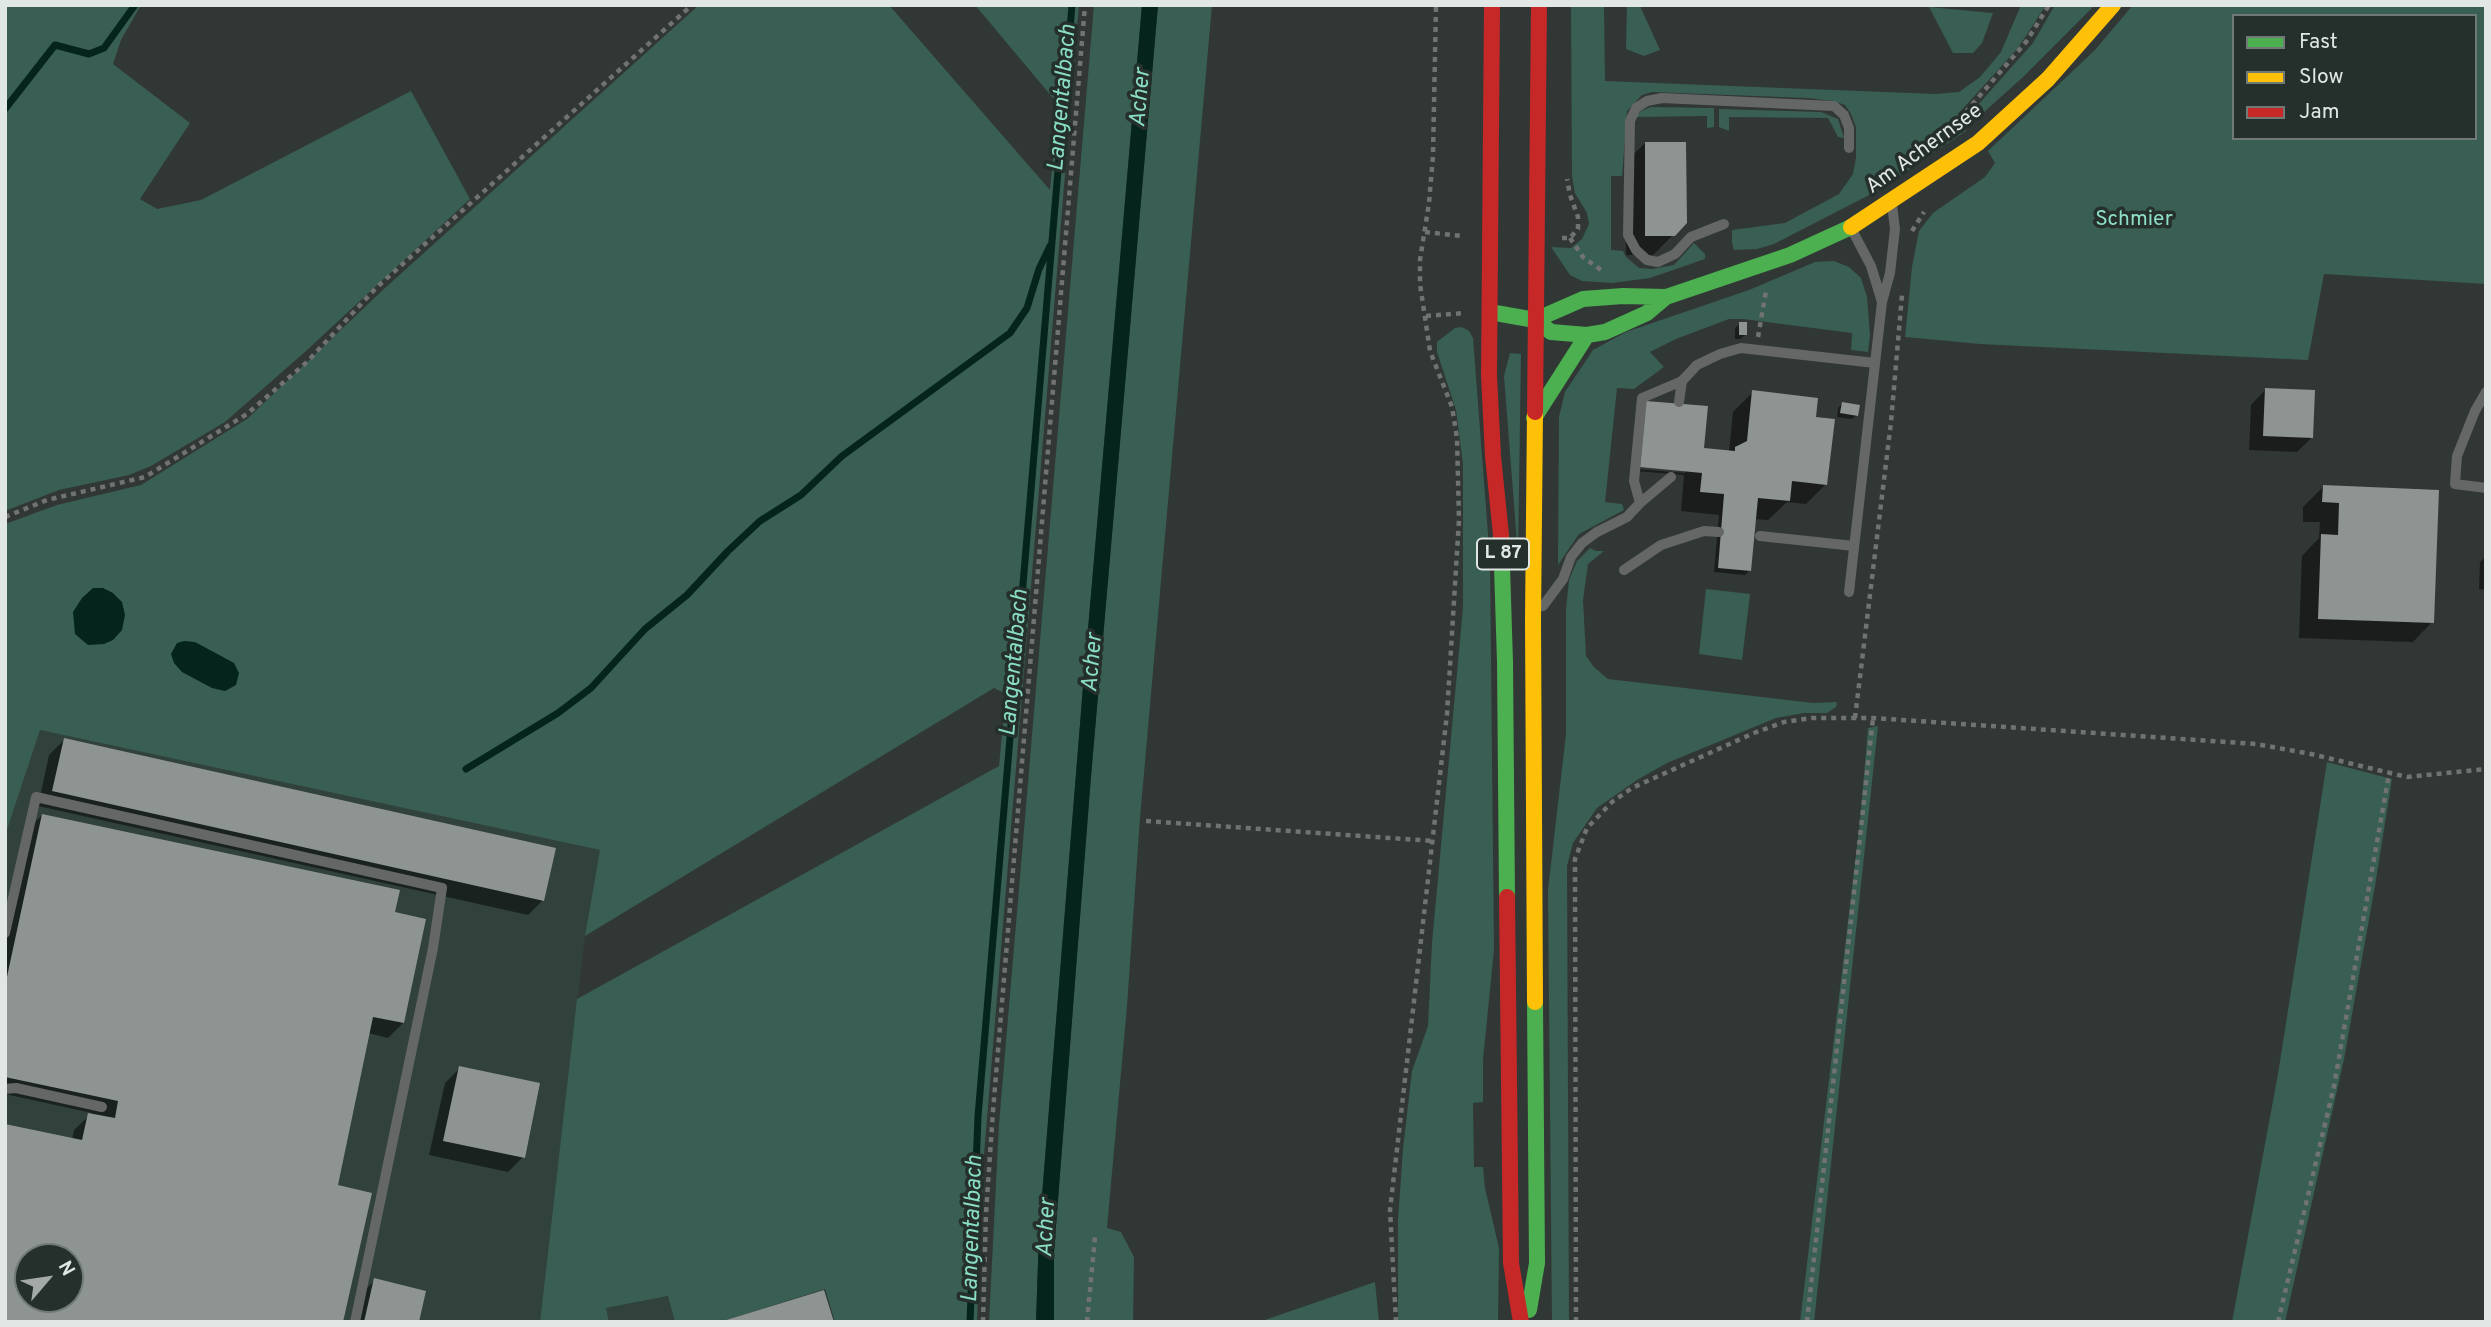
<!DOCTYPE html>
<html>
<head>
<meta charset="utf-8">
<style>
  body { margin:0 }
  #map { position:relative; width:2491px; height:1327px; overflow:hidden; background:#313735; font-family:Overpass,sans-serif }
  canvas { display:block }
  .frame { position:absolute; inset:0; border:7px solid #e1e7e5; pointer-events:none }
  .legend { position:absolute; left:2232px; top:14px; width:245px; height:126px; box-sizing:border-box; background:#252f2b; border:2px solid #707975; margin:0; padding:9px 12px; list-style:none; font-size:21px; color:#e1e7e5 }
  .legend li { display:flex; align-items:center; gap:14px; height:35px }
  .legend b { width:35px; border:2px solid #707975 }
  .north { position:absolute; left:14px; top:1243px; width:70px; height:70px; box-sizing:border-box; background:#252f2b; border:2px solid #707975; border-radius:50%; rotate:61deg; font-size:19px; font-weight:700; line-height:28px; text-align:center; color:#e1e7e5 }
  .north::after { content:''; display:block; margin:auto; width:24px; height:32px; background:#a3a9a7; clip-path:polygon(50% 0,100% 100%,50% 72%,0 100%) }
</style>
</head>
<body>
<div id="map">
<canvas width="2491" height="1327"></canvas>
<div class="frame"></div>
<ul class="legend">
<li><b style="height:9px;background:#4caf50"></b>Fast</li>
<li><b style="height:9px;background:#ffc107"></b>Slow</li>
<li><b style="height:9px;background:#c62828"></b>Jam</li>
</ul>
<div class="north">N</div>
</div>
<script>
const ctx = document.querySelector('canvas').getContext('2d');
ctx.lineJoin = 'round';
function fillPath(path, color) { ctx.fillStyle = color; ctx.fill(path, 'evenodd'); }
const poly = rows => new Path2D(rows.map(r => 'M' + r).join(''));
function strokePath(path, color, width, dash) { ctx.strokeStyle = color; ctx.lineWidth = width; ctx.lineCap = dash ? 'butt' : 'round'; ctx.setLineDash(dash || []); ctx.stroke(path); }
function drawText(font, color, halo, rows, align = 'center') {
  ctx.font = font + ' Overpass,sans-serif'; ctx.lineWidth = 7; ctx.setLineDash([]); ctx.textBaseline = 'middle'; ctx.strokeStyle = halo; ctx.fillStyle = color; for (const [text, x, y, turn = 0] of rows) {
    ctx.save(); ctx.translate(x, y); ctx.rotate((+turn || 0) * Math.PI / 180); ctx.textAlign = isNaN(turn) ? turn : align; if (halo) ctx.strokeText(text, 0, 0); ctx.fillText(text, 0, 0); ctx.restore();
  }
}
const built = poly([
  [40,730,601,850,585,936,540,1322,5,1322,5,836],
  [28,1257,70,1257,70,1299,28,1299],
  [669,1296,675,1322,609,1322,605,1308]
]);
const green = poly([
  [5,5,141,5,121,40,113,64,190,123,140,199,157,209,201,200,411,91,470,199,306,351,225,422,151,466,129,475,59,490,5,511],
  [699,5,889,5,1050,190,1058,104,975,5,1079,5,984,1155,977,1322,835,1322,825,1289,720,1322,675,1322,668,1296,606,1308,609,1322,540,1322,577,999,999,766,1006,694,994,688,585,936,600,850,40,730,5,836,5,524,57,505,141,485,247,419,385,288],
  [1094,5,1142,5,1083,687,1039,1233,1036,1322,989,1322,999,1124],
  [1158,5,1212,5,1140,818,1127,1006,1107,1228,1121,1232,1134,1257,1133,1322,1054,1322,1054,1251,1091,776],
  [1571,5,1604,5,1605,81,1936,94,1959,92,1980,77,2001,52,2021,5,2046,5,2018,48,1958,114,1966,131,1877,191,1774,244,1757,249,1734,250,1732,243,1732,230,1785,223,1839,194,1853,174,1856,158,1856,127,1851,114,1845,105,1833,101,1807,98,1652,92,1642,95,1627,111,1622,176,1611,176,1611,250,1623,251,1626,257,1639,268,1652,269,1674,265,1694,243,1705,254,1705,259,1650,278,1612,283,1582,281,1570,275,1551,247,1571,248,1582,239,1589,224,1587,213,1575,193,1572,176],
  [2055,5,2095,5,2022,78,1973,122,1968,116,2033,43],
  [2133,5,2486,5,2486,284,2324,274,2308,360,1980,344,1905,337,1912,267,1919,231,1933,213,1985,177,1995,163,1988,151,2095,50],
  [2234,16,2475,16,2475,138,2234,138],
  [1627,6,1640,6,1660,50,1644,56,1626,49],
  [1929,7,1993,13,1982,43,1973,53,1953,53],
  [1651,107,1714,108,1714,127,1707,128,1707,116,1636,117,1641,111],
  [1719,109,1821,112,1838,119,1844,138,1838,137,1828,118,1729,117,1729,131,1719,127],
  [1834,261,1849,267,1861,278,1867,297,1870,335,1868,352,1851,350,1852,333,1743,319,1729,319,1676,339,1650,352,1664,367,1634,389,1617,388,1605,502,1622,504,1624,510,1579,534,1558,565,1559,417,1565,392,1593,350,1626,332,1749,290,1815,262],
  [1462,327,1469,331,1473,338,1490,560,1494,949,1483,1060,1483,1102,1473,1103,1474,1167,1483,1167,1485,1188,1499,1248,1498,1322,1398,1322,1398,1220,1403,1149,1412,1071,1428,1026,1432,943,1463,608,1463,464,1456,410,1437,352,1437,342,1455,328],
  [1510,353,1521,354,1518,556,1504,376],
  [1590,548,1596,551,1604,551,1588,564,1583,600,1586,656,1594,667,1608,679,1813,703,1837,702,1836,707,1827,713,1804,713,1776,718,1667,763,1637,780,1597,808,1573,843,1567,866,1569,1322,1552,1322,1548,890,1566,734,1566,610,1569,580,1577,561],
  [1706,589,1750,594,1742,660,1699,654],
  [1878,726,1814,1322,1800,1322,1860,822,1868,728],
  [2327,762,2392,779,2375,886,2344,1059,2285,1322,2232,1322,2278,1074],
  [1375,1282,1379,1322,1259,1322]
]);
const water = poly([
  [1142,5,1158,5,1091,776,1054,1251,1054,1322,1036,1322,1039,1233,1083,687],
  [93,588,103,588,113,593,122,602,125,615,122,630,113,640,104,644,88,645,75,634,73,612,82,598],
  [184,641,195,642,234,663,239,673,236,685,225,691,212,688,182,672,174,663,171,654,177,643]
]);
const shadow = poly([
  [1645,143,1673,235,1653,255,1626,255,1625,163],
  [1740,324,1745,335,1740,339,1735,339,1735,328],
  [2265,390,2312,437,2297,452,2249,450,2251,405],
  [1753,392,1814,419,1826,484,1806,504,1787,502,1768,520,1754,519,1750,570,1745,575,1714,572,1719,515,1681,511,1684,475,1636,471,1637,469,1685,473,1685,469,1702,449,1729,452,1733,412],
  [1842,404,1857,415,1852,419,1837,417,1838,408],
  [2323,487,2437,491,2432,622,2413,642,2299,638,2302,556,2319,538,2320,522,2303,522,2303,507],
  [2486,556,2486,590,2479,589,2480,562],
  [64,740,543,900,528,915,38,806,49,755],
  [42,815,393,914,403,1023,388,1038,368,1033,336,1186,341,1322,5,1322,5,1126,72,1140,74,1130,92,1113,5,1094,5,935,27,830],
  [28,1257,70,1257,70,1299,28,1299],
  [460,1068,523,1157,508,1172,429,1155,445,1083],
  [375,1280,417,1322,354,1322,360,1295]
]);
const stream = poly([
  [5,109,55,45,89,54,104,48,135,5],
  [466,769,558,713,591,688,645,629,687,595,728,551,760,521,801,495,842,456,1010,333,1027,308,1039,269,1050,246],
  [970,1322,978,1116,1072,5]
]);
const building = poly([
  [1645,142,1686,142,1687,223,1675,236,1645,236],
  [1739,322,1747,322,1747,335,1739,335],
  [2265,388,2315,390,2313,438,2263,436],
  [1752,390,1818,398,1816,417,1835,419,1827,485,1792,481,1790,501,1758,498,1751,571,1718,568,1724,494,1700,492,1702,473,1640,467,1646,401,1708,406,1704,448,1735,451,1735,447,1747,441],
  [1842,402,1860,405,1858,416,1840,413],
  [2323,485,2439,490,2434,623,2318,619,2321,534,2338,535,2339,503,2322,502],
  [64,738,556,848,544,901,52,791],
  [42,814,400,890,395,912,426,919,404,1023,373,1017,338,1185,372,1193,343,1322,5,1322,5,1124,82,1140,88,1113,115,1118,118,1101,5,1077,5,986],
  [28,1257,70,1257,70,1299,28,1299],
  [459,1066,540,1083,525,1158,443,1141],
  [374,1278,426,1291,419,1322,364,1322],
  [824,1290,834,1322,723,1322,723,1321]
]);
const path = poly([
  [1967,121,1964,114,2026,42,2049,5],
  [1912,231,1924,212],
  [1425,232,1462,236],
  [1562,238,1570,238,1578,229,1578,217,1570,195,1567,179],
  [1570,238,1583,257,1601,270],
  [1426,316,1465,313],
  [1758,337,1766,291],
  [5,517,47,500,145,477,247,414,307,362,377,287,692,5],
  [1855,718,1891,422,1902,295],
  [1146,821,1433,841],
  [983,1322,986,1213,993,1111,1085,5],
  [1087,1322,1095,1237],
  [1396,1322,1390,1210,1447,714,1459,520,1457,438,1452,407,1430,351,1420,284,1420,260,1429,203,1433,156,1436,5],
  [1576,1322,1575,859,1587,828,1612,802,1632,788,1754,733,1784,722,1812,718,1873,718,2256,744,2311,754,2407,777,2486,769],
  [1807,1322,1873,718],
  [2278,1322,2334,1086,2389,774]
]);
const lane = poly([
  [1724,224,1691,237,1675,254,1658,262,1647,260,1636,250,1628,235,1630,121,1636,108,1647,101,1662,98,1834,106,1844,115,1849,128,1849,148],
  [1851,228,1871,266,1882,302,1890,273,1895,229,1892,205],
  [2486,392,2475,411,2457,456,2455,484,2486,488],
  [1679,402,1682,381,1697,365,1720,354,1741,348,1875,363],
  [1640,503,1634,481,1642,398,1682,381],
  [1760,536,1854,546],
  [1624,570,1661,545,1704,531,1719,532],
  [1849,592,1882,302],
  [1543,606,1563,579,1571,557,1582,543,1597,532,1627,517,1640,503,1671,477],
  [5,933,36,797,442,888,433,948,355,1322],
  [5,1089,16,1088,102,1107]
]);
const fast = poly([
  [1490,312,1535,320,1551,332,1587,335,1605,332,1647,313,1666,297],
  [1535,320,1583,299,1623,296,1666,297,1790,255,1851,227],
  [1534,418,1587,335],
  [1501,535,1505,662,1507,897],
  [1529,1310,1537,1263,1535,1002]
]);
const slow = poly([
  [1851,227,1978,143,2048,79,2113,5],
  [1535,412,1533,620,1535,1002]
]);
const jam = poly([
  [1492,5,1489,375,1493,456,1501,535],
  [1535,412,1539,5],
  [1507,897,1511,1263,1521,1322]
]);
const shields = [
  [1503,554,52]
];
const shieldNames = [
  ["L 87",1503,554]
];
const streetNames = [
  ["Am Achernsee",1925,150,-36]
];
const parkNames = [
  ["Schmier",2134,221]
];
const waterNames = [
  ["Langentalbach",1064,98,-85],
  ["Acher",1142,98,-85],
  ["Langentalbach",1016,663,-85],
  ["Acher",1094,663,-85],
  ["Acher",1048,1228,-87],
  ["Langentalbach",974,1229,-88]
];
fillPath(built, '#31413c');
fillPath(green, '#395e53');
fillPath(water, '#04241c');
fillPath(shadow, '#0007');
strokePath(stream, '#04241c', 7);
fillPath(building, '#8e9492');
strokePath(path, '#717372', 4.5, [5, 5]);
strokePath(lane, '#656766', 10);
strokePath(fast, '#4caf50', 16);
strokePath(slow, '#ffc107', 16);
strokePath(jam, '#c62828', 16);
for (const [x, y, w] of shields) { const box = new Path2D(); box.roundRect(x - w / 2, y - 15.5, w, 31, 5); ctx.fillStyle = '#252f2b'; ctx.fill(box); strokePath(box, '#e1e7e5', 2); }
drawText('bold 19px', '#e1e7e5', null, shieldNames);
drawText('21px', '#e1e7e5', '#252f2b', streetNames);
drawText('21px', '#8ddfc8', '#252f2b', parkNames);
drawText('italic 23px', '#8addc5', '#252f2b', waterNames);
</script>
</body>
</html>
